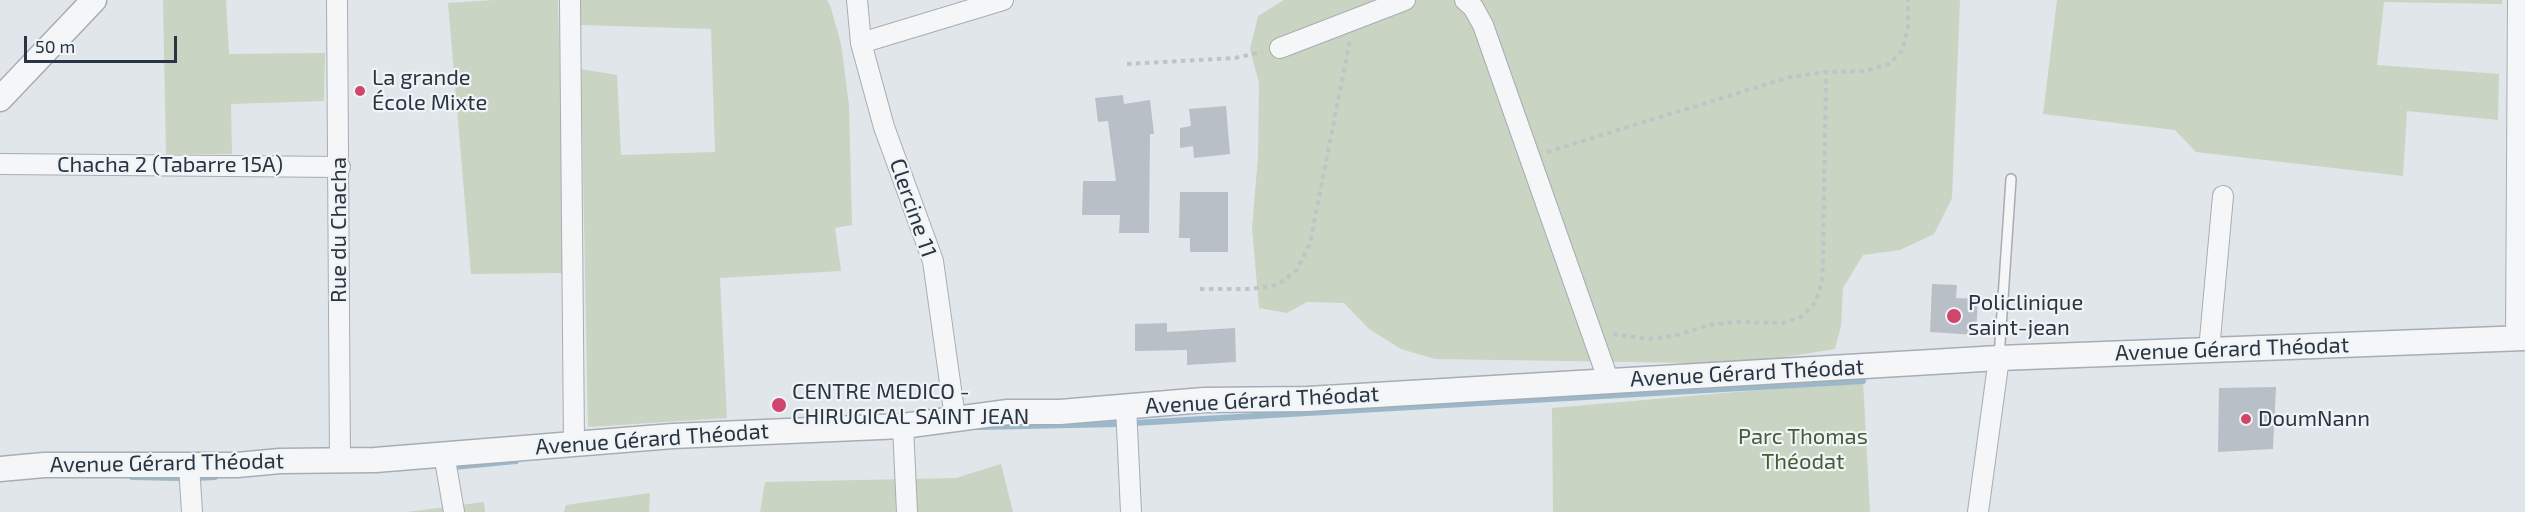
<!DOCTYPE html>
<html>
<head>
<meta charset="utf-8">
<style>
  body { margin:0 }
  #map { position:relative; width:2525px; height:512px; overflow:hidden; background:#e1e6ea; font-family:"Exo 2",sans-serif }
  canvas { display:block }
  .scale { position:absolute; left:24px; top:36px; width:153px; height:27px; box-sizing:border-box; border:3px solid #293542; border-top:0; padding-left:8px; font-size:18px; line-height:21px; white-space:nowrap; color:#293542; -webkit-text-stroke:4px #f0f4f7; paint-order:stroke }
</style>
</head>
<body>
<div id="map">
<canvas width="2525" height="512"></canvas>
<div class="scale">50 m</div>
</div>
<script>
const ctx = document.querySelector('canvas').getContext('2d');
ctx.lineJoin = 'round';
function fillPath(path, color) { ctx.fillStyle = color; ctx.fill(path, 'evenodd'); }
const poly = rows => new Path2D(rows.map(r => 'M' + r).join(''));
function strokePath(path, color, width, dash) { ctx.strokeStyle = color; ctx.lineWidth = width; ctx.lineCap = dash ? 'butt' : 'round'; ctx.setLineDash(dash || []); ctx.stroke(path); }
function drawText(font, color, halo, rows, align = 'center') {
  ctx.font = font + ' "Exo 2",sans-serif'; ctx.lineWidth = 4.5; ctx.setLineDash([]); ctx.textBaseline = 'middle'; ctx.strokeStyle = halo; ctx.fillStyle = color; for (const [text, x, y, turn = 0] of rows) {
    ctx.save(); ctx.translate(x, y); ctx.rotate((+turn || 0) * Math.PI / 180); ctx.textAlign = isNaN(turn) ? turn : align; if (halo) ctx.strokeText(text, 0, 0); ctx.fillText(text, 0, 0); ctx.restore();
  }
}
const green = poly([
  [163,0,226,0,229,54,325,53,324,101,231,104,232,154,166,154],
  [494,0,558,0,565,273,471,274,448,3],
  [577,0,827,0,831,8,841,44,849,105,852,225,835,228,841,271,720,278,727,418,588,427,581,69,617,75,621,155,715,152,711,29,581,25],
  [1284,0,1960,0,1952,198,1934,234,1900,250,1863,255,1843,288,1841,326,1835,349,1773,359,1696,363,1435,359,1401,349,1369,329,1344,303,1307,302,1287,313,1259,308,1252,228,1258,157,1259,83,1250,49,1258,16],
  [2057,0,2502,0,2502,4,2384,2,2377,65,2499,74,2498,120,2407,111,2403,176,2196,152,2175,130,2043,114],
  [1863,381,1870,512,1553,512,1552,408],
  [1001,464,1013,512,760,512,765,482,956,478],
  [650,493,649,512,564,512,566,505],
  [484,502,485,512,407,512]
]);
const stream = poly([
  [1134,423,1863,381],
  [978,427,1118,424],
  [454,467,516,461],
  [132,477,180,478],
  [195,478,215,477]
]);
const building = poly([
  [1123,95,1124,104,1150,100,1154,134,1150,134,1149,233,1119,233,1120,215,1082,215,1083,181,1116,181,1108,121,1098,122,1095,98],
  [1226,106,1230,154,1194,158,1193,146,1180,148,1180,128,1191,126,1189,109],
  [1180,192,1228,192,1228,252,1190,252,1190,238,1179,238],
  [1932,284,1957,285,1956,298,1978,299,1976,335,1930,332],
  [1167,323,1167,332,1235,328,1236,362,1187,365,1187,350,1135,351,1135,324],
  [2276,387,2273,449,2218,452,2219,388]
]);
const path = poly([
  [1127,64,1235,58,1262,52],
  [1547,152,1790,77,1826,72,1865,71,1889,64,1902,51,1908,28,1908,0],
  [1200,289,1250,289,1277,285,1297,270,1310,243,1350,40],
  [1613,334,1647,339,1674,336,1709,325,1734,322,1783,323,1801,317,1815,303,1822,283,1823,262,1826,72]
]);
const service = poly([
  [1999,358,2011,179]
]);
const minor = poly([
  [337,0,340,461],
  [857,0,861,43,884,127,933,261,955,418],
  [1465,0,1473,7,1483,25,1609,382],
  [570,1,574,444],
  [861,43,1003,0],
  [1280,48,1405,0],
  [0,164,340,167],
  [2516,339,2518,0],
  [2209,350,2223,196],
  [1126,406,1131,512],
  [903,426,907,512],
  [444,454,454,512],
  [189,465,192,512],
  [1978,512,1999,358]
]);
const tertiary = poly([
  [0,99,94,0],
  [0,469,44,465,237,465,280,461,375,460,673,436,903,426,1008,412,1060,412,1204,400,1308,399,1999,358,2525,338]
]);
const markers = [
  [360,91,6,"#d1446c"],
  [1954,316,8,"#d1446c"],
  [779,405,8,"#d1446c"],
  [2246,419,6,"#d1446c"]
];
const poiNames = [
  ["La grande",372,78],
  ["École Mixte",372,103],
  ["Policlinique",1968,303],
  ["saint-jean",1968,328],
  ["CENTRE MEDICO -",792,392],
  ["CHIRUGICAL SAINT JEAN",792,417],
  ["DoumNann",2258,419]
];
const streetNames = [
  ["Chacha 2 (Tabarre 15A)",170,165],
  ["Clercine 11",913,208,71],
  ["Rue du Chacha",339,230,-90],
  ["Avenue Gérard Théodat",2232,349,-2],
  ["Avenue Gérard Théodat",1747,373,-3],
  ["Avenue Gérard Théodat",1262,400,-3],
  ["Avenue Gérard Théodat",652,439,-4],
  ["Avenue Gérard Théodat",167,463,-1]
];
const parkNames = [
  ["Parc Thomas",1803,437],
  ["Théodat",1803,462]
];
fillPath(green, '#c9d4c2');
strokePath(stream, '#9bb8ca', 6);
fillPath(building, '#b8bfc7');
strokePath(service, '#a6adb4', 12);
strokePath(minor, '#a6adb4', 22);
strokePath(tertiary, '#a6adb4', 27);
strokePath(path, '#bfc4c9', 4, [4.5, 4.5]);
strokePath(service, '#f4f6f8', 9);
strokePath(minor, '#f4f6f8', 20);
strokePath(tertiary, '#f4f6f8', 24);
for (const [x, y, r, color] of markers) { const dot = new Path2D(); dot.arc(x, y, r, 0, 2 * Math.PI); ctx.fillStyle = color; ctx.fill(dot); strokePath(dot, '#f0f4f7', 2); }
drawText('22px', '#293542', '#f0f4f7', poiNames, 'left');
drawText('22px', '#293542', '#f0f4f7', streetNames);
drawText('22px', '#435e36', '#f0f4f7', parkNames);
</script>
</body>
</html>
